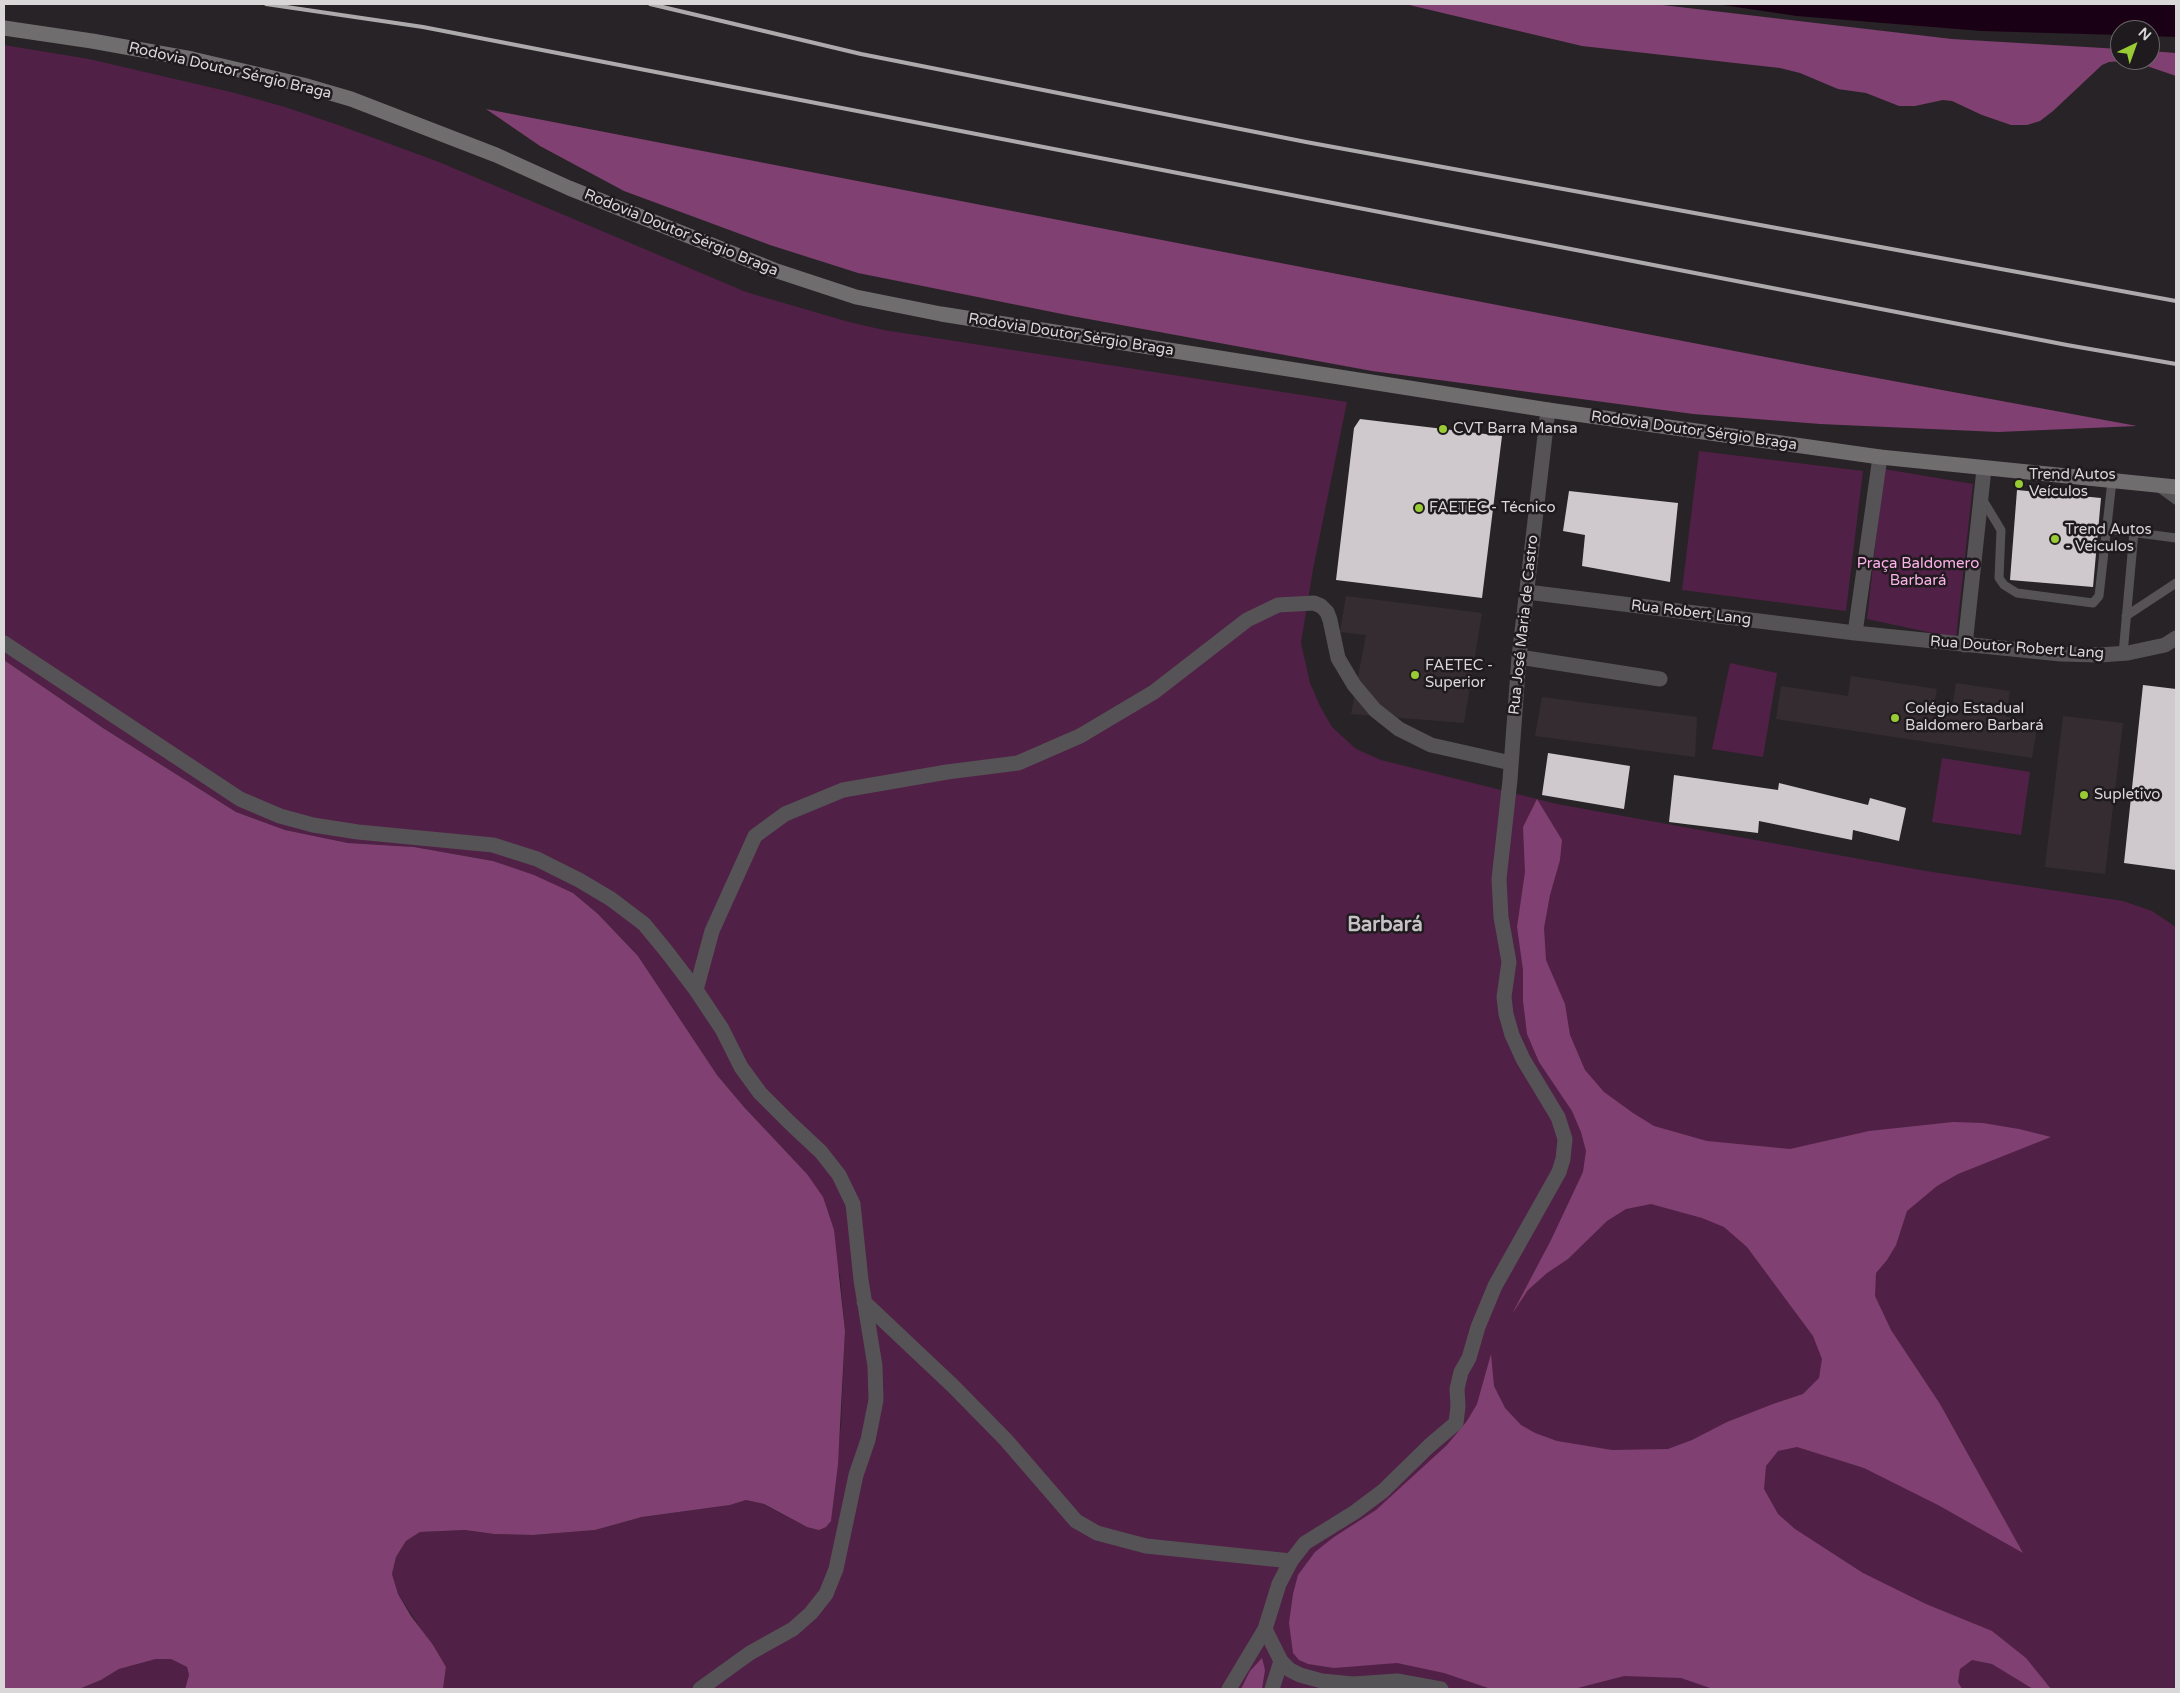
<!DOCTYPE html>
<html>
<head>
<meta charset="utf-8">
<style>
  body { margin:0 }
  #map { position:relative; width:2180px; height:1693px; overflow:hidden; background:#282326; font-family:"Varela Round",sans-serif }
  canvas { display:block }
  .frame { position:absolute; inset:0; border:5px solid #dad7d9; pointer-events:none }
  .north { position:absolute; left:2110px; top:20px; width:50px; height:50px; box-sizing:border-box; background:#1e1a1d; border:1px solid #696668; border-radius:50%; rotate:42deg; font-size:14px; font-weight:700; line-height:20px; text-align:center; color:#dad7d9 }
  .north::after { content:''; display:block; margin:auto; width:18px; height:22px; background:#99cb35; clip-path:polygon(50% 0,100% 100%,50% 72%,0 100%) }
</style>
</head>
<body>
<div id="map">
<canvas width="2180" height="1693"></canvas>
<div class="frame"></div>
<div class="north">N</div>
</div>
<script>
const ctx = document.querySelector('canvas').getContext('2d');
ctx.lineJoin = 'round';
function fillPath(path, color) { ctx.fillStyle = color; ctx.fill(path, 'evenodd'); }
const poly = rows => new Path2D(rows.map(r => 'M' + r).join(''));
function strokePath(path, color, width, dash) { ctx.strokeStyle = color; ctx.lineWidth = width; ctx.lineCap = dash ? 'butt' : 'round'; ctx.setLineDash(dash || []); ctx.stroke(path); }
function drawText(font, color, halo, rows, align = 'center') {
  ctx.font = font + ' "Varela Round",sans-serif'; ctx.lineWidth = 5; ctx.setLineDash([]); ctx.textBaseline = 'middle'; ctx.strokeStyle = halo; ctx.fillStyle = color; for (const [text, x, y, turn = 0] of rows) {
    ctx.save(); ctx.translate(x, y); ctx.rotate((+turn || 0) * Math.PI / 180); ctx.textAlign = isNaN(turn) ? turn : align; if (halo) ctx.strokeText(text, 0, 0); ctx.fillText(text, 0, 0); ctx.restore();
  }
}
const built = poly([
  [1346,596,1482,613,1464,723,1351,714,1366,635,1340,632],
  [1851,676,1937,689,1934,705,1952,708,1956,683,2010,691,2006,717,2038,722,2032,758,1776,719,1781,686,1848,696],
  [1542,697,1697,717,1695,757,1535,736],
  [2063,716,2123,723,2105,874,2045,867]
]);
const green = poly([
  [4,45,89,59,235,93,285,107,341,126,439,162,746,292,849,322,884,330,1347,402,1313,569,1301,643,1310,683,1320,706,1332,727,1356,749,1381,760,1557,804,1926,871,2123,901,2152,911,2173,925,2176,928,2176,1689,443,1689,446,1667,398,1594,392,1574,396,1557,406,1541,420,1532,465,1530,494,1534,533,1535,595,1530,642,1517,730,1505,746,1500,763,1504,807,1527,831,1520,841,1425,845,1331,840,1276,807,1174,744,1107,717,1075,638,956,598,914,573,893,493,861,414,847,348,843,285,830,236,812,103,728,4,660],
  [1699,451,1863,471,1846,611,1682,590],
  [1884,469,1973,484,1956,638,1867,619],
  [1730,663,1777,673,1763,757,1712,749],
  [1942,758,2030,772,2021,835,1932,822],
  [156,1659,172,1659,187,1667,189,1675,185,1689,79,1689,101,1680,119,1669]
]);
const forest = poly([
  [1405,4,1654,4,1952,39,2120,49,2120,60,2150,60,2150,51,2176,53,2176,76,2138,63,2123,61,2109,62,2102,65,2053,111,2040,121,2027,125,2011,125,1982,115,1952,101,1943,100,1915,106,1899,106,1866,93,1838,89,1800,73,1780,68,1582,46],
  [486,109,1812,366,2137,426,1998,432,1820,424,1693,414,1372,371,1072,316,858,273,770,245,624,191,540,146],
  [4,660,103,728,236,812,285,830,348,843,414,847,493,861,534,875,573,893,598,914,638,956,717,1075,744,1107,807,1174,823,1197,834,1230,845,1331,838,1464,831,1521,826,1527,819,1530,807,1527,764,1504,746,1500,730,1505,642,1517,595,1530,533,1535,494,1534,465,1530,420,1532,406,1541,396,1557,392,1574,398,1594,411,1616,433,1645,446,1667,443,1689,185,1689,189,1675,187,1667,171,1659,156,1659,119,1669,101,1680,79,1689,4,1689],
  [1537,799,1562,840,1560,860,1550,895,1544,928,1546,960,1565,1004,1570,1035,1585,1070,1604,1092,1633,1113,1654,1126,1707,1141,1790,1149,1869,1131,1953,1122,1983,1123,2019,1129,2051,1137,1958,1174,1937,1186,1907,1211,1896,1245,1887,1260,1876,1273,1875,1296,1891,1330,1940,1404,2023,1553,1938,1505,1864,1468,1797,1447,1778,1451,1766,1466,1764,1489,1778,1514,1795,1529,1863,1573,1926,1604,1992,1631,2026,1658,2051,1689,2033,1689,1992,1664,1972,1660,1960,1669,1958,1682,1962,1689,1713,1689,1681,1678,1624,1676,1574,1689,1491,1689,1444,1673,1397,1663,1334,1668,1308,1664,1299,1660,1293,1653,1289,1623,1293,1594,1298,1575,1315,1552,1334,1537,1376,1510,1447,1445,1467,1421,1477,1404,1491,1354,1494,1386,1505,1408,1521,1425,1535,1433,1557,1441,1612,1450,1668,1449,1692,1440,1727,1422,1773,1404,1803,1394,1819,1378,1822,1359,1813,1336,1747,1247,1724,1227,1702,1218,1651,1204,1626,1209,1607,1221,1568,1259,1547,1273,1528,1290,1512,1314,1551,1240,1583,1172,1586,1151,1581,1132,1572,1111,1539,1062,1527,1034,1523,1001,1523,970,1517,927,1525,872,1523,827],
  [1262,1658,1265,1670,1262,1689,1241,1689,1250,1671]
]);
const water = poly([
  [1716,4,2176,4,2176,37,2150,36,2150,30,2120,30,2120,35,1982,31,1797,16]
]);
const building = poly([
  [1360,419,1502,436,1482,598,1336,580,1354,428],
  [2017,490,2101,498,2093,587,2010,580],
  [1569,491,1678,503,1670,582,1582,566,1585,535,1563,531],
  [2143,685,2176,689,2176,870,2124,863],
  [1548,753,1630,766,1624,809,1542,795],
  [1674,775,1778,790,1779,783,1868,805,1870,798,1906,808,1899,841,1853,830,1852,840,1759,821,1758,833,1669,822]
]);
const lane = poly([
  [2158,487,2176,500],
  [1981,497,2001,530,1999,578,2004,585,2017,593,2093,603,2099,596,2112,481],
  [2107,529,2176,538],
  [2126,616,2176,583],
  [2123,654,2134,532]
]);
const street = poly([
  [1527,592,1855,633,2061,654,2100,655,2128,653,2165,645,2176,638],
  [1855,633,1880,457],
  [4,643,240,799,280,816,313,825,358,832,493,845,537,859,579,880,611,899,644,924,667,952,696,990,722,1029,741,1067,760,1093,789,1122,821,1152,839,1175,853,1204,861,1280,875,1366,876,1400,868,1440,856,1475,836,1569,826,1594,811,1613,793,1629,750,1653,700,1689],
  [1965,645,1984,469],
  [1519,657,1660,679],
  [696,990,712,931,755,836,785,814,843,790,947,772,1018,763,1080,736,1154,692,1247,620,1278,605,1314,603,1321,606,1327,612,1330,620,1338,658,1354,685,1375,710,1399,729,1431,745,1511,763],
  [864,1302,953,1386,1006,1440,1076,1521,1097,1533,1146,1546,1291,1561],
  [1265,1629,1281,1661,1290,1670,1300,1675,1322,1681,1353,1684,1397,1681,1441,1689],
  [1229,1689,1265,1629,1279,1584,1291,1561,1305,1543,1355,1512,1383,1491,1429,1446,1456,1423,1458,1406,1457,1389,1461,1372,1469,1358,1478,1327,1495,1286,1559,1172,1563,1159,1565,1139,1558,1117,1523,1059,1512,1035,1506,1014,1504,997,1509,962,1501,917,1499,879,1510,780,1519,657,1548,410],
  [1272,1689,1281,1661]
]);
const secondary = poly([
  [4,28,92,41,192,59,303,85,351,99,496,155,569,188,774,270,856,297,941,314,1548,410,1880,457,2176,487]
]);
const rail = poly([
  [266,4,423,27,2067,345,2176,364],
  [650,4,861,54,1306,142,2176,301]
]);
const markers = [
  [1443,429,5,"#99cb35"],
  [2019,484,5,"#99cb35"],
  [1419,508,5,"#99cb35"],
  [2055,539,5,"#99cb35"],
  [1415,675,5,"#99cb35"],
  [1895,718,5,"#99cb35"],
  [2084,795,5,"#99cb35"]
];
const streetNames = [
  ["Rodovia Doutor Sérgio Braga",230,71,13],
  ["Rodovia Doutor Sérgio Braga",681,233,22],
  ["Rodovia Doutor Sérgio Braga",1071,335,9],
  ["Rodovia Doutor Sérgio Braga",1694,431,8],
  ["Rua Robert Lang",1691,613,7],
  ["Rua José Maria de Castro",1524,625,-84],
  ["Rua Doutor Robert Lang",2017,648,4]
];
const poiNames = [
  ["CVT Barra Mansa",1453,429],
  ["Trend Autos",2029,475],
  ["Veículos",2029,492],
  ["FAETEC - Técnico",1429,508],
  ["Trend Autos",2065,530],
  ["- Veículos",2065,547],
  ["FAETEC -",1425,666],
  ["Superior",1425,683],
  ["Colégio Estadual",1905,709],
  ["Baldomero Barbará",1905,726],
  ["Supletivo",2094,795]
];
const parkNames = [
  ["Praça Baldomero",1918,564],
  ["Barbará",1918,581]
];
const districtNames = [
  ["Barbará",1385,926]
];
fillPath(built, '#352c32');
fillPath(green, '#512046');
fillPath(forest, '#804072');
fillPath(water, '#1a0015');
fillPath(building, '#cfc9cd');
strokePath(lane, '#555355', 9);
strokePath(street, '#555355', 15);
strokePath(secondary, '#706d6f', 15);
strokePath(rail, '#adaaac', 4);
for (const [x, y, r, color] of markers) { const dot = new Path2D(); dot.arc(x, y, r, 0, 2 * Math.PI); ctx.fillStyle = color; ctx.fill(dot); strokePath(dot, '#1e1a1d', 2); }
drawText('15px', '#dad7d9', '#1e1a1d', streetNames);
drawText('15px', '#dad7d9', '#1e1a1d', poiNames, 'left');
drawText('15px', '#fcb1e8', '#1e1a1d', parkNames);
drawText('bold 20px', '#c6c1c4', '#1e1a1d', districtNames);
</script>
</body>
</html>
